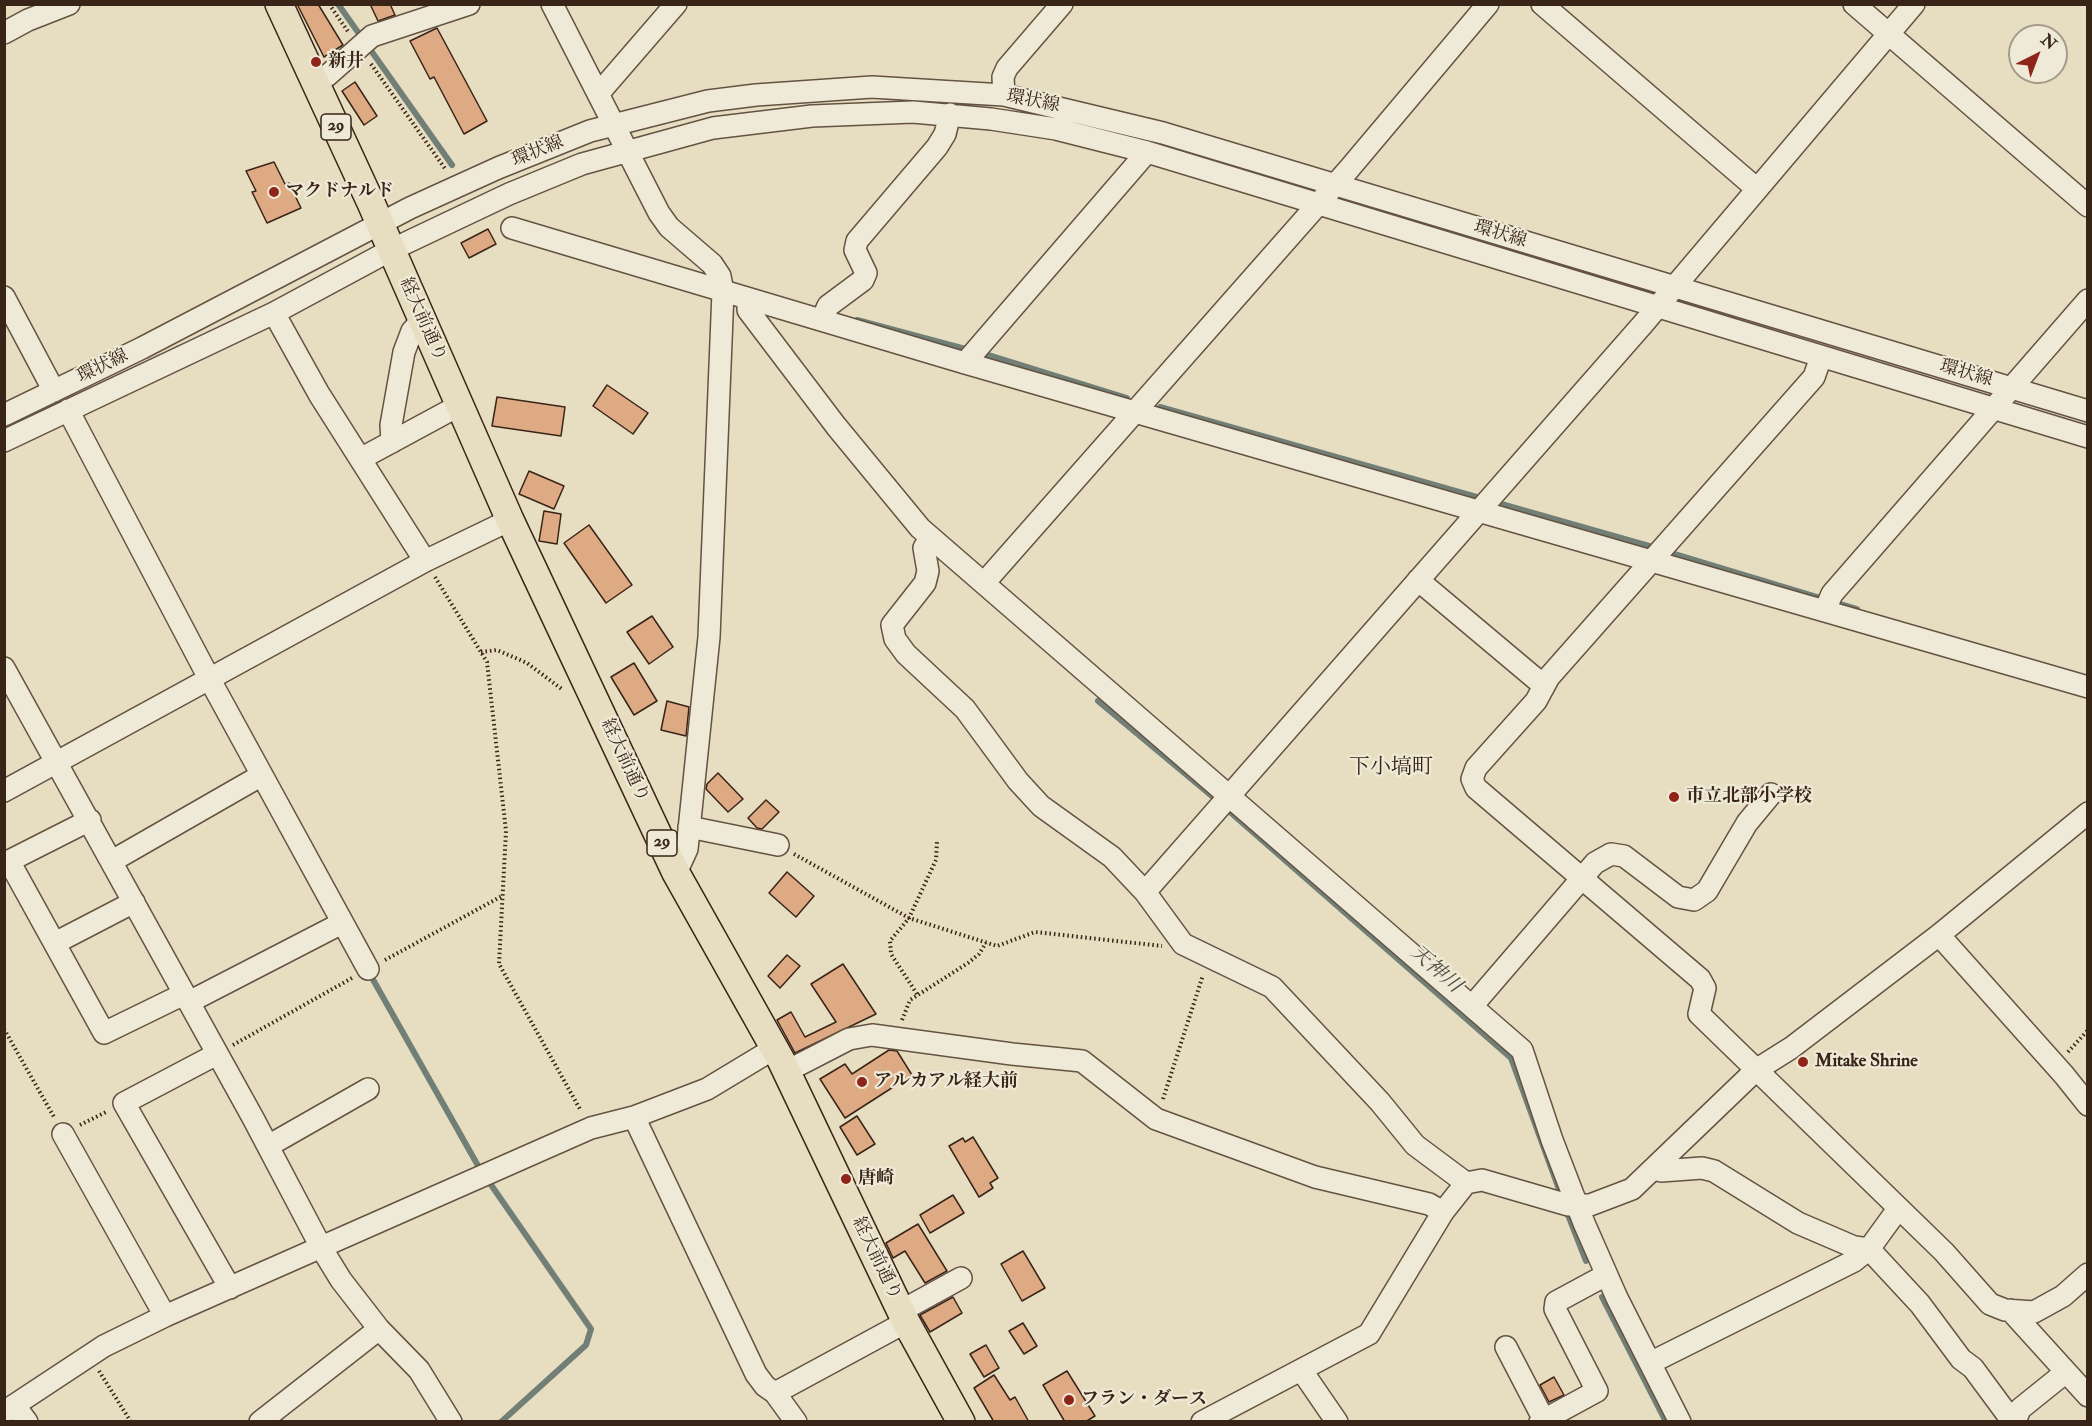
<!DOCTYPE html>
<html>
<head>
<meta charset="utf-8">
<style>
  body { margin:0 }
  #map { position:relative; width:2092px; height:1426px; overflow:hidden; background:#e7dec2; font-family:"IM FELL Double Pica",serif }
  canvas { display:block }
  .frame { position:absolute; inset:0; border:6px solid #392418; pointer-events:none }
  .north { position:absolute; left:2008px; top:24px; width:60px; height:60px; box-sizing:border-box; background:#efead7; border:2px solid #a69b8b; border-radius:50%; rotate:42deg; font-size:16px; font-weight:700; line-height:24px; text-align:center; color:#392418 }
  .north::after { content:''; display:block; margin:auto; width:21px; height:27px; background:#8f2418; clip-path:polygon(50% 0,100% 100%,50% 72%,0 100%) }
</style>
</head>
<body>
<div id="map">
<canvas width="2092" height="1426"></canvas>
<div class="frame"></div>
<div class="north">N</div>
</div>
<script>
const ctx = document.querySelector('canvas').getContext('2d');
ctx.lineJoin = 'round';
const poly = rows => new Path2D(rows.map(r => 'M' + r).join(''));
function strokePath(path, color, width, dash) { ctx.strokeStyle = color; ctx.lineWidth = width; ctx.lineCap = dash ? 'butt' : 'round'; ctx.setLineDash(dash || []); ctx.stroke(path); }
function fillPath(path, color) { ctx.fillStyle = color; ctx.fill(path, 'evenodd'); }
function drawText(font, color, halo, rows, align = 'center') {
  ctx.font = font + ' "IM FELL Double Pica","Noto Serif JP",serif'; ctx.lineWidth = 4.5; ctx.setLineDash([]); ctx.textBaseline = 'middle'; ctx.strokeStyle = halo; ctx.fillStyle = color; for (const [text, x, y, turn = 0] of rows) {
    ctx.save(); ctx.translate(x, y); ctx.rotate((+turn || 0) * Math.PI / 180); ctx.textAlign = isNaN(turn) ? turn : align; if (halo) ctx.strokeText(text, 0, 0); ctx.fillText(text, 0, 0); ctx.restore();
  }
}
const stream = poly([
  [338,4,452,165],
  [857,320,969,350],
  [979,352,1127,398],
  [1160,407,1656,548],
  [1665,551,1857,609],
  [1098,701,1213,797],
  [1230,812,1511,1058,1560,1192],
  [371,976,481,1171],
  [487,1179,591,1329,586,1345,501,1422],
  [1568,1215,1586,1261],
  [1602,1297,1666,1422]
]);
const building = poly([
  [297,4,318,4,343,45,324,57,297,4],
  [370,4,390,4,395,15,378,21,370,4],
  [437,28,487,121,464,134,434,77,430,79,410,41,437,28],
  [355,82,377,116,364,125,342,91,355,82],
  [274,162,285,184,289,183,301,208,267,223,252,192,256,191,246,171,274,162],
  [488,229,496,244,469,258,461,243,488,229],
  [607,385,648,413,633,434,593,406,607,385],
  [497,397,565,407,561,436,492,426,497,397],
  [529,471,564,486,554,509,519,494,529,471],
  [544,511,561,514,557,544,539,541,544,511],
  [589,525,632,585,606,603,564,543,589,525],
  [652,616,673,647,649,664,627,632,652,616],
  [634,663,657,701,634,715,611,677,634,663],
  [667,701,689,707,686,736,661,730,667,701],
  [718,773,743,799,728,812,706,789,707,784,718,773],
  [766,800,779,812,762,829,757,828,748,818,766,800],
  [787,872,814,896,796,917,769,893,787,872],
  [787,955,800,966,780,988,768,976,787,955],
  [843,964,876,1014,795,1053,777,1020,791,1012,805,1037,836,1022,811,984,843,964],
  [889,1050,897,1051,912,1075,845,1118,820,1079,845,1064,852,1074,889,1050],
  [857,1116,875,1144,857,1155,840,1127,857,1116],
  [973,1137,998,1178,990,1183,993,1188,979,1197,949,1146,963,1138,965,1142,973,1137],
  [953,1195,964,1213,930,1233,920,1215,953,1195],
  [918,1224,947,1271,925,1283,905,1251,893,1258,886,1243,918,1224],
  [1023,1251,1045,1288,1022,1301,1001,1264,1023,1251],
  [953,1297,962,1313,930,1332,920,1315,953,1297],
  [1023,1323,1037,1346,1024,1354,1009,1331,1023,1323],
  [986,1345,999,1368,984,1377,970,1354,986,1345],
  [1067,1371,1095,1416,1085,1422,1065,1422,1043,1385,1067,1371],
  [994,1375,1010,1400,1015,1397,1029,1422,994,1422,974,1388,994,1375],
  [1554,1377,1564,1395,1549,1402,1540,1385,1554,1377]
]);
const path = poly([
  [329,4,349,33],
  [371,64,446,170],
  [435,577,487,662,506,831,499,964,581,1111],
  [481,652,497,650,527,663,563,690],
  [794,854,909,918,997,946,1035,932,1162,946],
  [385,960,502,896],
  [917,994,891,954,890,941,909,918,936,860,937,841],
  [902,1020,910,1000,968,963,979,954,986,943],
  [4,1029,54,1117],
  [233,1045,352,978],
  [2068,1052,2088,1030],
  [1163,1099,1203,975],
  [80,1125,108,1111],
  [99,1371,131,1422]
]);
const minor = poly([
  [552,4,659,213,669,227,712,264,720,276,723,292,709,637,687,849,676,873],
  [1542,4,1757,189],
  [1854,4,2088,206],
  [4,33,28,20,69,4],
  [315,83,328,75,372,36,469,4],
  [599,93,676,4],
  [1004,95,1003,77,1007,68,1062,4],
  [512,228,965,363,2088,687],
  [4,297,54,391],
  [748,300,748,310,836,426,920,528,1522,1050,1552,1140,1584,1223,1617,1298,1680,1422],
  [274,313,319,394,425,561],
  [822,320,828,306,863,280,866,273,855,250,857,241,937,147,945,134,950,114],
  [1821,357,1814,377,1549,677,1536,701,1476,768,1472,779,1476,788,1700,979,1705,988,1699,1014,1944,1252,1990,1304,2005,1310,2034,1312,2063,1296,2088,1274],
  [965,363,1147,152],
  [68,410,210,680,368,969],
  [4,415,142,348,410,208,498,168,590,131,708,101,756,95,872,87,1004,95,1163,133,2088,411],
  [4,441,274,313,391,250,509,194,582,164,713,128,812,116,913,112,991,119,1056,129,1147,152,2088,437],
  [392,442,391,425,404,352,412,331,422,320],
  [362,458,460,405],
  [930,538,924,548,928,571,925,583,892,625,895,639,906,654,965,709,1018,781,1041,806,1112,857,1145,892,1183,944,1272,987,1380,1102,1415,1145,1466,1183],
  [1418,580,1543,685],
  [984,583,1349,169,1488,4],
  [1825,610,1832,594,2088,300],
  [4,668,253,1118,322,1249,341,1280,379,1329,419,1370,451,1422],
  [4,791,425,561,510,520],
  [90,820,9,861,104,1033,184,994],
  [689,827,778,845],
  [112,861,262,775],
  [1145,892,1643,324,1914,4],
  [1939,935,2064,1075,2088,1105],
  [55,943,134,902],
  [189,1002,342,923],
  [1473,1005,1595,863,1611,854,1624,856,1678,897,1694,900,1707,891,1747,823,1771,794],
  [217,1054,124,1103,230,1288],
  [787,1071,849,1039,872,1035,1012,1054,1082,1061,1156,1119,1315,1177,1429,1204,1443,1212],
  [634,1117,707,1089,775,1048],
  [63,1134,165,1316],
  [268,1146,368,1089],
  [1656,1167,1661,1171,1702,1168,1714,1171,1798,1223,1854,1247,1869,1249,1920,1304,1961,1359,1973,1368,2007,1414,2015,1421],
  [2010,1310,2088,1396],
  [901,1311,961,1278],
  [1506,1347,1544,1420],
  [1650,1363,1854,1261,1869,1249,1898,1209],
  [1302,1371,1337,1422],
  [775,1393,906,1322],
  [15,1406,27,1422],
  [4,1412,104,1346,165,1316,591,1128,634,1117,756,1374,765,1386,775,1393,796,1422],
  [260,1422,379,1329],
  [1202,1422,1369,1334,1443,1212,1466,1183,1482,1180,1568,1205,1590,1205,1632,1189,1756,1070,1791,1048,1939,935,2088,813],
  [1540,1422,1597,1391,1555,1309,1556,1302,1606,1275],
  [2015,1422,2020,1409,2066,1372]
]);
const major = poly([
  [279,4,371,203,510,520,676,873,781,1060,906,1322,961,1422]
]);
const markers = [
  [316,62,6,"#8f2418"],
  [274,192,6,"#8f2418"],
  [1674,797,6,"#8f2418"],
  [1803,1062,6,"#8f2418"],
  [862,1082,6,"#8f2418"],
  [846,1179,6,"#8f2418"],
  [1069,1400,6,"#8f2418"]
];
const shields = [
  [336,127,30],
  [662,843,30]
];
const shieldNames = [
  ["29",336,127],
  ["29",662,843]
];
const poiNames = [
  ["新井",328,62],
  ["マクドナルド",286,192],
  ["市立北部小学校",1686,797],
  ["Mitake Shrine",1815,1062],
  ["アルカアル経大前",874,1082],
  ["唐崎",858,1179],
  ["フラン・ダース",1081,1400]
];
const streetNames = [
  ["環状線",1033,102,11],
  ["環状線",538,152,-22],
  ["環状線",1500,235,17],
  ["経大前通り",422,320,66],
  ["環状線",103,367,-26],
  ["環状線",1966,374,16],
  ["経大前通り",624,761,65],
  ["経大前通り",876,1259,64]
];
const waterNames = [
  ["天神川",1435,970,41]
];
const quarterNames = [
  ["下小塙町",1391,768]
];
strokePath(stream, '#717f76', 6);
fillPath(building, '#deaa83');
strokePath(building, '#392418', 1.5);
strokePath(minor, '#645242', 24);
strokePath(major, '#392418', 30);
strokePath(path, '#392418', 4, [1.5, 3]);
strokePath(minor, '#efead7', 21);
strokePath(major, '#e7dec2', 27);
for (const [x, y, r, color] of markers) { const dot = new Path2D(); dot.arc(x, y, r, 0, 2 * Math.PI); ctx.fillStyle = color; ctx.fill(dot); strokePath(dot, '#efead7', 2); }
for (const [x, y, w] of shields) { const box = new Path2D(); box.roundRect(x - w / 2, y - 13, w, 26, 4.5); ctx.fillStyle = '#efead7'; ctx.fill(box); strokePath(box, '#392418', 1.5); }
drawText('bold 16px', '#392418', null, shieldNames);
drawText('bold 18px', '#392418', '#efead7', poiNames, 'left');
drawText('18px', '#392418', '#efead7', streetNames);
drawText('italic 20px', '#504a3f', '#efead7', waterNames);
drawText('21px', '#392418', '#efead7', quarterNames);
</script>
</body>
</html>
